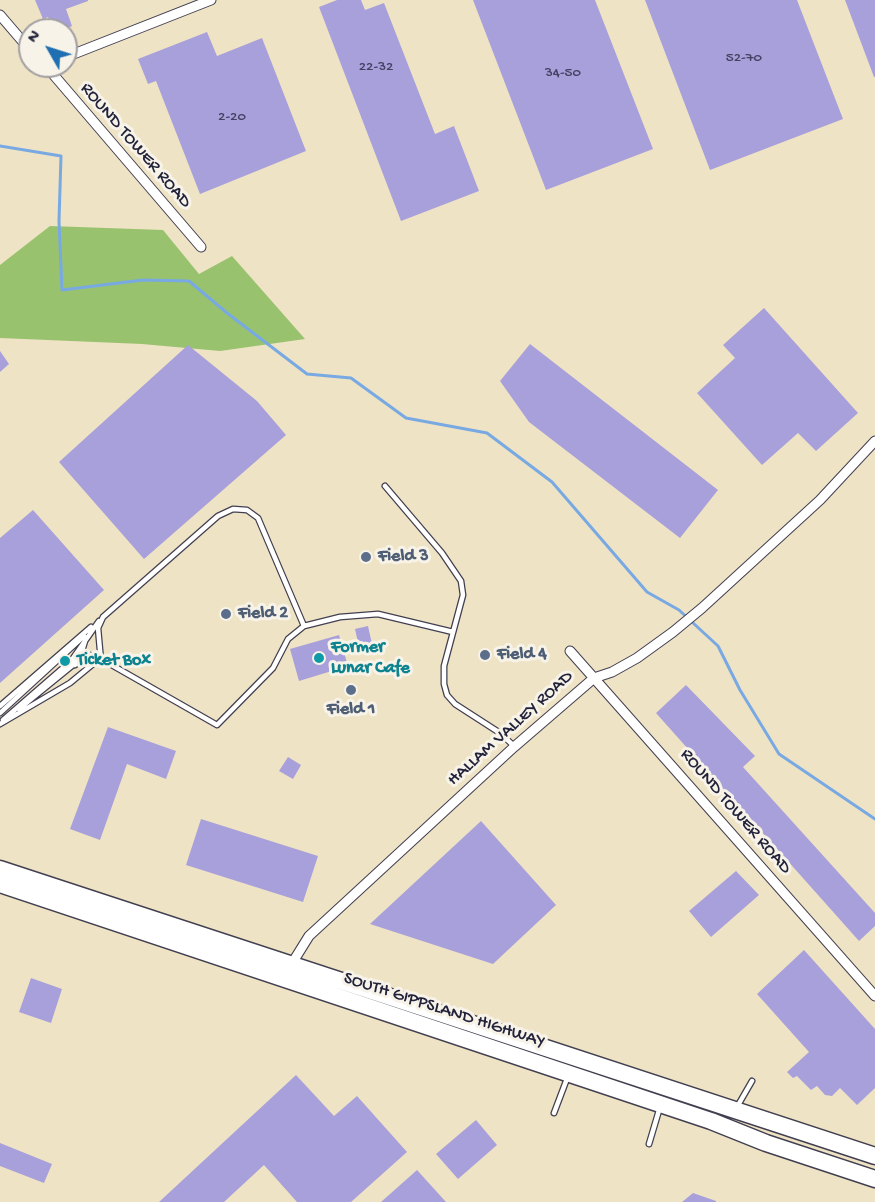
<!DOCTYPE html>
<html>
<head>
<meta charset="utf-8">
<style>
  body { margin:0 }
  #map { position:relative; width:875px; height:1202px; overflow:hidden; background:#efe3c5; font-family:"Gochi Hand",sans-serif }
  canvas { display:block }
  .north { position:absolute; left:18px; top:18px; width:60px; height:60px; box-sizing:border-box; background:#f7f3e8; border:2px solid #a29fa3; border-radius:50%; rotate:309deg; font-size:16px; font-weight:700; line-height:24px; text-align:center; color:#22223b }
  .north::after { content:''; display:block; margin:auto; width:21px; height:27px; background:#1f6fb2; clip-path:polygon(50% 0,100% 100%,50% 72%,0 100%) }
</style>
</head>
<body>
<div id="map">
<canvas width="875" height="1202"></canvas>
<div class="north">N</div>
</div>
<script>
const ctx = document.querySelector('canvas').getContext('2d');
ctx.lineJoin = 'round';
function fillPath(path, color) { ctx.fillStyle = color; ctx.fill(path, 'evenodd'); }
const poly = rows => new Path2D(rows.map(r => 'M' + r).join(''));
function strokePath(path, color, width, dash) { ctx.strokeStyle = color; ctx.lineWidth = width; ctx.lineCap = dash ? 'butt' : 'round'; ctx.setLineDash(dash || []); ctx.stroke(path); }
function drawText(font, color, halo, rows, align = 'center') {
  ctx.font = font + ' "Gochi Hand",sans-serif'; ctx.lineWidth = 6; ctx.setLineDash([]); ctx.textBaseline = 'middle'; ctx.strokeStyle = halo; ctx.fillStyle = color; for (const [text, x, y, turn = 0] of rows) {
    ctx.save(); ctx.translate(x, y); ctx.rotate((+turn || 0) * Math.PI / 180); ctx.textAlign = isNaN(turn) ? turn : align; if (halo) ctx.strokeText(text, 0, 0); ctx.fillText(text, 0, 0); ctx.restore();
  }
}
const green = poly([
  [50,226,163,230,199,274,232,256,305,339,220,351,142,344,0,338,0,265]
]);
const stream = poly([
  [0,146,61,156,59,221,62,290,143,280,189,281,227,313,307,374,351,378,406,418,487,433,552,482,647,592,679,610,718,646,740,690,779,754,875,819]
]);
const building = poly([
  [35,0,88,0,88,1,66,9,72,26,63,30,52,25,48,17,43,19],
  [337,0,361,0,365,10,384,3,435,134,454,126,479,191,401,221,319,7],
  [473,0,595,0,653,149,546,190],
  [645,0,797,0,843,119,710,170],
  [845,0,875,0,875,77,874,77],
  [207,32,217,56,262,38,306,151,200,194,156,81,148,84,138,59],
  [764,308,858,413,816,451,798,433,762,465,697,393,735,358,723,345],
  [530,344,718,490,680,538,529,422,500,381],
  [188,345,257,401,286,435,144,559,59,462],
  [0,351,9,364,0,372],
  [33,510,104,590,0,683,0,538],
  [368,626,372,644,359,647,355,629],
  [339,635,348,666,299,681,290,649],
  [686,685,755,756,743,767,875,913,875,926,859,941,656,713],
  [108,727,176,751,166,779,127,764,100,840,70,829],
  [288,757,301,765,293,779,279,771],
  [201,819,318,856,303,902,186,865],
  [481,821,556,905,493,964,370,924],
  [736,871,759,895,711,937,689,911],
  [804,950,875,1029,875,1088,857,1105,840,1088,832,1096,825,1095,817,1086,811,1090,797,1076,793,1078,787,1072,809,1052,757,994],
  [31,978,62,989,51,1023,19,1012],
  [296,1075,334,1116,357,1096,407,1152,351,1202,297,1202,264,1165,224,1202,159,1202],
  [476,1120,497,1145,458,1179,436,1154],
  [0,1143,52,1164,44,1183,0,1166],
  [417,1170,446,1202,381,1202],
  [693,1193,716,1201,716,1202,682,1202]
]);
const lane = poly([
  [385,486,442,553,461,581,463,595,444,666,444,684,447,695,455,704,500,733,514,746],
  [82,651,101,661],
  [101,661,98,628,103,617,218,516,233,509,247,510,258,518,304,626],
  [75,665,81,661,95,660],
  [0,706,91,627],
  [19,709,73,665,82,651,85,641],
  [0,713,84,636],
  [3,720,71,661,99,621],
  [0,724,70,683,93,664,101,661,110,664,217,725,273,668,288,639,304,626,340,617,378,614,453,632],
  [737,1107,752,1081],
  [554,1113,568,1076],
  [649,1144,660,1107]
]);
const street = poly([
  [0,15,30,50],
  [66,57,211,0],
  [46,66,201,247],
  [570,651,875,996],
  [291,965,309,936,514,747,594,678,612,672,637,658,673,632,702,608,820,500,875,441]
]);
const highway = poly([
  [0,869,875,1156],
  [0,884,711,1121,766,1143,875,1179]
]);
const markers = [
  [366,557,6,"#5c6f8a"],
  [226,614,6,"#5c6f8a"],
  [485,655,6,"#5c6f8a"],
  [319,658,6,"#0f9aa8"],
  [65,661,6,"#0f9aa8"],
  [351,690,6,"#5c6f8a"]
];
const numberNames = [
  ["52-70",744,59],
  ["22-32",376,68],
  ["34-50",563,74],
  ["2-20",232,118]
];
const streetNames = [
  ["ROUND TOWER ROAD",135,146,49],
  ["HALLAM VALLEY ROAD",511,729,-42],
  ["ROUND TOWER ROAD",735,812,49],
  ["SOUTH GIPPSLAND HIGHWAY",444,1011,18]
];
const serviceNames = [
  ["Field 3",378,557],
  ["Field 2",238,614],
  ["Field 4",497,655],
  ["Field 1",351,710,"center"]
];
const cultureNames = [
  ["Former",331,648],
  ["Lunar Cafe",331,669],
  ["Ticket Box",77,661]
];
fillPath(green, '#99c26e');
strokePath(stream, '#78a9e3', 3);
fillPath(building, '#a8a0da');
strokePath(lane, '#413f50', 7);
strokePath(street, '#413f50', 11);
strokePath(highway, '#413f50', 19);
strokePath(lane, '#fff', 4.5);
strokePath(street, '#fff', 9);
strokePath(highway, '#fff', 16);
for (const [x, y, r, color] of markers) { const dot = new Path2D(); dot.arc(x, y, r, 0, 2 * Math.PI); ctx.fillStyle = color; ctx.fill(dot); strokePath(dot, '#f7f3e8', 2); }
drawText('15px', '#444263', null, numberNames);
drawText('18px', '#22223b', '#f7f3e8', streetNames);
drawText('bold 18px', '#4e5e75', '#f7f3e8', serviceNames, 'left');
drawText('bold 18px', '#0d838f', '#f7f3e8', cultureNames, 'left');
</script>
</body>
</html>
